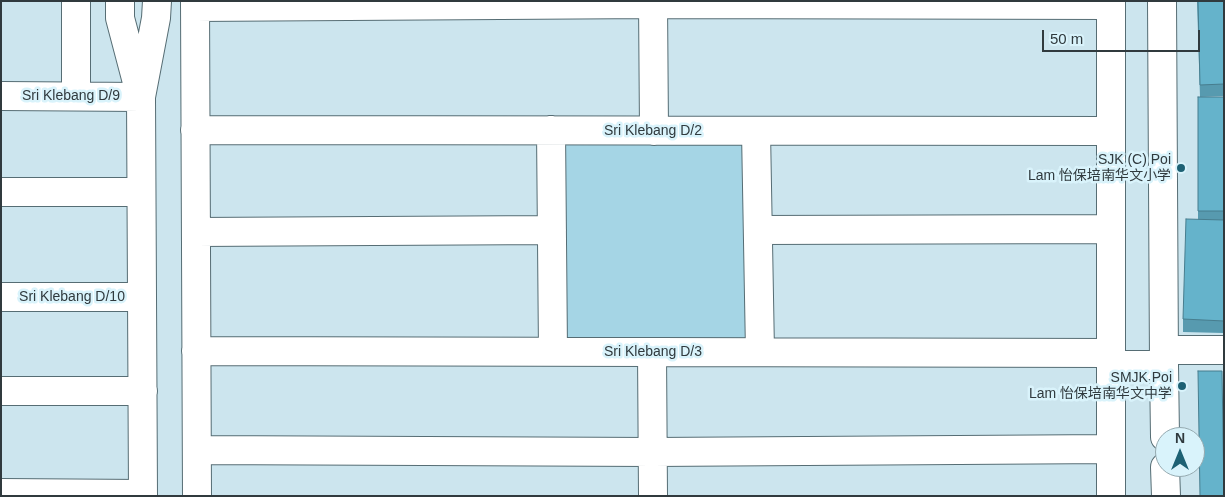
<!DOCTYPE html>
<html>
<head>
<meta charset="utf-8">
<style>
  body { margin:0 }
  #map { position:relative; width:1225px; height:497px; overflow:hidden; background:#cce5ee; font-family:Arial,sans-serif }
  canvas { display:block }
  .frame { position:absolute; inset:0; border:2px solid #303a3e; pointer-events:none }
  .north { position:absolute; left:1155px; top:427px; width:50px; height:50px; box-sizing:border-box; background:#d9f3fb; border:1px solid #95a9af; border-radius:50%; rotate:0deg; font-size:14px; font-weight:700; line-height:20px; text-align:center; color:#303a3e }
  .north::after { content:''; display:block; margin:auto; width:18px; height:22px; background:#1d6174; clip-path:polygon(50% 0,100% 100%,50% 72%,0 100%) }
  .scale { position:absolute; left:1042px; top:30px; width:158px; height:22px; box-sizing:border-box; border:2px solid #303a3e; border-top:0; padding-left:6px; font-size:15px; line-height:18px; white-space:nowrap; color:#303a3e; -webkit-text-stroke:4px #d9f3fb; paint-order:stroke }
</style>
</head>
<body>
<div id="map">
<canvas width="1225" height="497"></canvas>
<div class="frame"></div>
<div class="north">N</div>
<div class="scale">50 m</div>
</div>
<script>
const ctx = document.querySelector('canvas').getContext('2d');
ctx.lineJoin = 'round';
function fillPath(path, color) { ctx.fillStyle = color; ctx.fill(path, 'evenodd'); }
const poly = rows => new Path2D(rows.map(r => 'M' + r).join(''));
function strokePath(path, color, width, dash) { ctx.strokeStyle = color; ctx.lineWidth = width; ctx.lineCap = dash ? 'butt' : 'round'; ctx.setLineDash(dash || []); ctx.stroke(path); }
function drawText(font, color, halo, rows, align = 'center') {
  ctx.font = font + ' Arial,"Noto Sans SC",sans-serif'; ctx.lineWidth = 5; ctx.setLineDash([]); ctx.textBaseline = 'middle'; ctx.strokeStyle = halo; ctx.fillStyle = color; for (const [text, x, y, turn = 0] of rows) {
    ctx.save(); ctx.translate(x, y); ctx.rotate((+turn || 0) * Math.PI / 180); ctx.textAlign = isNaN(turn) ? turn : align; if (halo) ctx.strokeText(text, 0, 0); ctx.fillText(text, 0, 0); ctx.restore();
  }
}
const green = poly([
  [551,130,756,131,760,352,553,352]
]);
const minor = poly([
  [76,1,76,96],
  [120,1,120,18,139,90],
  [195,1,197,496],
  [653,1,654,131],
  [1111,1,1111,496],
  [195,7,653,4,1111,5],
  [1,96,141,97],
  [195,130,1111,131],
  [551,130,553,352],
  [756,131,760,352],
  [1,192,141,192],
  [758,230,1111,229],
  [196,232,552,230],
  [1,297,142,297],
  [1164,350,1224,350],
  [196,351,1111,353],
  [652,352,653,496],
  [1111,365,1164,365,1162,1],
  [1164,365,1165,437],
  [1,391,143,391],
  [197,450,653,452,1111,449],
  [1165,467,1166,496],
  [1,493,143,494],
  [143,496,141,97,156,18,157,1]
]);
const wall = poly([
  [1197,1,1224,1,1224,96,1200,97],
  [1198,97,1224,97,1224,333,1183,332,1183,319,1198,219]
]);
const building = poly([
  [1198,1,1224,1,1224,84,1200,85,1198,1],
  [1198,97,1224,97,1224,211,1198,211,1198,97],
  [1186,219,1224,220,1224,321,1183,319,1186,219],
  [1198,371,1222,371,1224,496,1200,496,1198,371]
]);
const markers = [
  [1181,168,5,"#1d6174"],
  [1182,386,5,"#1d6174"]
];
const streetNames = [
  ["Sri Klebang D/9",71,96],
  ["Sri Klebang D/2",653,131],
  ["Sri Klebang D/10",72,297],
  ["Sri Klebang D/3",653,352]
];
const poiNames = [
  ["SJK (C) Poi",1171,160],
  ["Lam 怡保培南华文小学",1171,176],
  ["SMJK Poi",1172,378],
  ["Lam 怡保培南华文中学",1172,394]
];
fillPath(green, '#a5d5e5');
strokePath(minor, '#566d74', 30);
strokePath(minor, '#fff', 28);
fillPath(wall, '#579aaf');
fillPath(building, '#65b3cb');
strokePath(building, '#477d8e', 1);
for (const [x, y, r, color] of markers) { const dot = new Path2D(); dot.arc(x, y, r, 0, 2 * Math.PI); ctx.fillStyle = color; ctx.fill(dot); strokePath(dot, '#d9f3fb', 2); }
drawText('14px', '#303a3e', '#d9f3fb', streetNames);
drawText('14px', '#303a3e', '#d9f3fb', poiNames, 'right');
</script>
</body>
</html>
